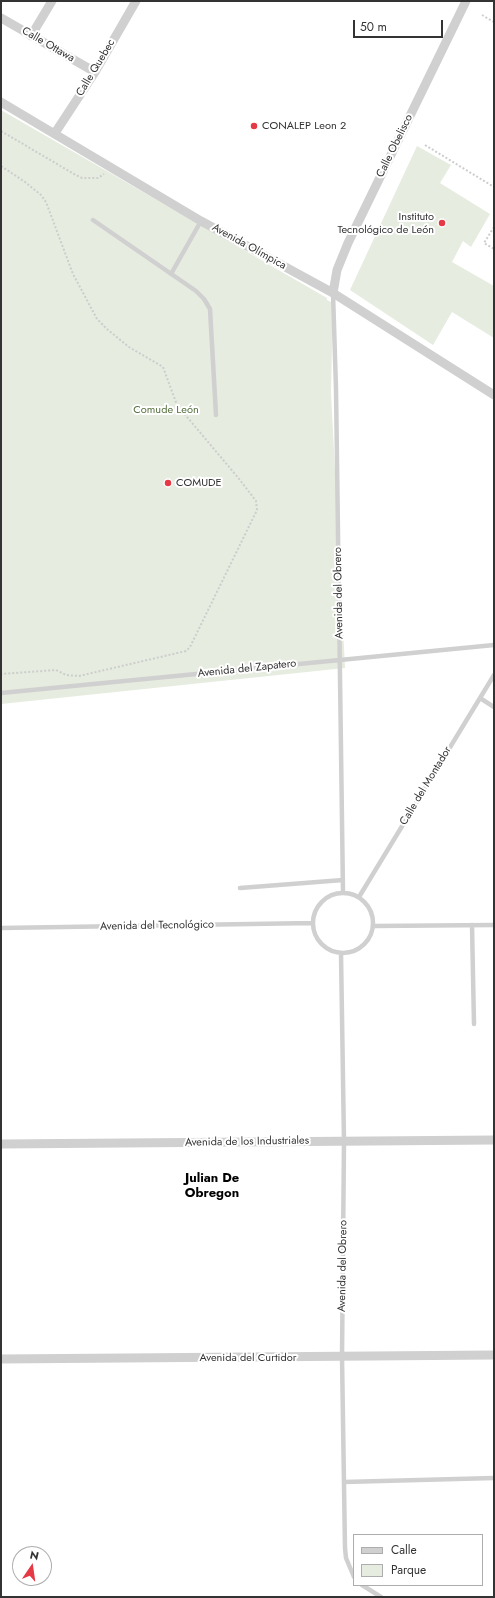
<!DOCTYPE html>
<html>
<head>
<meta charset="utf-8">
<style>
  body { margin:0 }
  #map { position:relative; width:495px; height:1598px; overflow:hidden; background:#fff; font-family:Jost,sans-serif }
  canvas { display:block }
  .frame { position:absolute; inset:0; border:2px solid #333; pointer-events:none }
  .legend { position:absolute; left:353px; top:1534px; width:130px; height:52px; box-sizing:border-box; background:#fff; border:1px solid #adadad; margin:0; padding:5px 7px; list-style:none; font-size:12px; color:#333 }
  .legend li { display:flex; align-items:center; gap:8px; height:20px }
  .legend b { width:20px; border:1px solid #adadad }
  .north { position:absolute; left:12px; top:1546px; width:40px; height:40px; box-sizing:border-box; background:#fff; border:1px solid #adadad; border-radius:50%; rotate:13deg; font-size:11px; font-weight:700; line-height:16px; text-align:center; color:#333 }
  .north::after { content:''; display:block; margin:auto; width:14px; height:18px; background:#e63946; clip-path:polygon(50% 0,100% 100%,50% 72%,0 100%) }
  .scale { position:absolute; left:353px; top:20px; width:90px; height:18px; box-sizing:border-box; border:2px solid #333; border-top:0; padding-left:5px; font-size:12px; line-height:14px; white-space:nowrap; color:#333; -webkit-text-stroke:3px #fff; paint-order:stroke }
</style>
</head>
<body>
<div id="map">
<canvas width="495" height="1598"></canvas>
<div class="frame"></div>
<ul class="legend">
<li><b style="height:5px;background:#d0d0d0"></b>Calle</li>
<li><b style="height:11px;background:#e6ecdf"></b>Parque</li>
</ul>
<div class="north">N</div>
<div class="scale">50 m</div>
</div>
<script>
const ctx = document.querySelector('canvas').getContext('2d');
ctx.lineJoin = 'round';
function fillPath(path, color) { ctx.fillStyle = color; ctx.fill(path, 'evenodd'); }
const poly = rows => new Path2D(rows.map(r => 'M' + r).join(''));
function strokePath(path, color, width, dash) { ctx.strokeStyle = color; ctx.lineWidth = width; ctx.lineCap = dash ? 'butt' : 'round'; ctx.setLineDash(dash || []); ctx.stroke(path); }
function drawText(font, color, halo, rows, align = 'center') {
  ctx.font = font + ' Jost,sans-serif'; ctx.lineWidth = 4; ctx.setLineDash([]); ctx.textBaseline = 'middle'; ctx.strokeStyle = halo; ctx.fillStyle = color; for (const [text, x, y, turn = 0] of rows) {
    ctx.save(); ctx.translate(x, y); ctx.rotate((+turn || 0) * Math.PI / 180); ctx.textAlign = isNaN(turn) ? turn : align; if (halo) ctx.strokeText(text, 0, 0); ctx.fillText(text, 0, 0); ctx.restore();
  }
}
const green = poly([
  [1,110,327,298,327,300,333,303,331,392,345,668,1,704],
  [417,146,451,165,440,183,490,214,471,247,463,241,452,262,494,286,494,338,452,312,433,345,350,290]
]);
const path = poly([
  [482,15,494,22],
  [1,131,74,174,82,178,98,178,104,174],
  [425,145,494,187],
  [1,166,25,182,41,195,46,202,73,274,97,319,108,330,129,347,163,367,177,405,240,480,256,501,257,510,190,647,186,651,79,676,66,675,56,670,1,674],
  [494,227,484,243,494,249]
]);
const lane = poly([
  [93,220,196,291,204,299,210,309,216,415],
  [171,274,201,221],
  [333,293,336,389,343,893],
  [1,693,494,645],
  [480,698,494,707],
  [240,888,343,880],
  '313 923a30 30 0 1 1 60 0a30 30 0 1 1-60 0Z',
  [359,897,494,675],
  [472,925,474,1024],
  [374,926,494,925],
  [1,928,313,923],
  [341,954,344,1141,342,1357,345,1548,346,1558,354,1577],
  [344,1482,494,1478],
  [362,1585,381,1597]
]);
const street = poly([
  [1,18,95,72],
  [31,36,52,1],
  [1,102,201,221,333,293,494,395],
  [55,133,95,72,136,1],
  [333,293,337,270,348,243,466,1],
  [1,1144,494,1140],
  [1,1359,494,1355]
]);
const markers = [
  [254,126,4,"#e63946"],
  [442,223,4,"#e63946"],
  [168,483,4,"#e63946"]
];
const streetNames = [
  ["Calle Ottawa",48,45,30],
  ["Calle Quebec",96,68,-59],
  ["Calle Obelisco",395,146,-64],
  ["Avenida Olímpica",249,247,29],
  ["Avenida del Obrero",339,593,-91],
  ["Avenida del Zapatero",247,669,-6],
  ["Calle del Montador",426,786,-59],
  ["Avenida del Tecnológico",157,926,-1],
  ["Avenida de los Industriales",247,1142,-1],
  ["Avenida del Obrero",343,1266,-89],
  ["Avenida del Curtidor",248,1358]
];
const poiNames = [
  ["CONALEP Leon 2",262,126],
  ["Instituto",434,217,"right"],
  ["Tecnológico de León",434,230,"right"],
  ["COMUDE",176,483]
];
const parkNames = [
  ["Comude León",166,410]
];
const quarterNames = [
  ["Julian De",212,1179],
  ["Obregon",212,1194]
];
fillPath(green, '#e6ecdf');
strokePath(path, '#cdcdcd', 2, [2, 2]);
strokePath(lane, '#d0d0d0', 4.5);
strokePath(street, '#d0d0d0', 9);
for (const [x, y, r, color] of markers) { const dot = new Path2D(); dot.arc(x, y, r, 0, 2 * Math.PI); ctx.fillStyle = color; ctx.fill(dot); strokePath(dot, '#fff', 1.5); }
drawText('11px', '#333', '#fff', streetNames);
drawText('11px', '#333', '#fff', poiNames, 'left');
drawText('11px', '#56703f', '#fff', parkNames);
drawText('bold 13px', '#000', '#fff', quarterNames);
</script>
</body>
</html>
